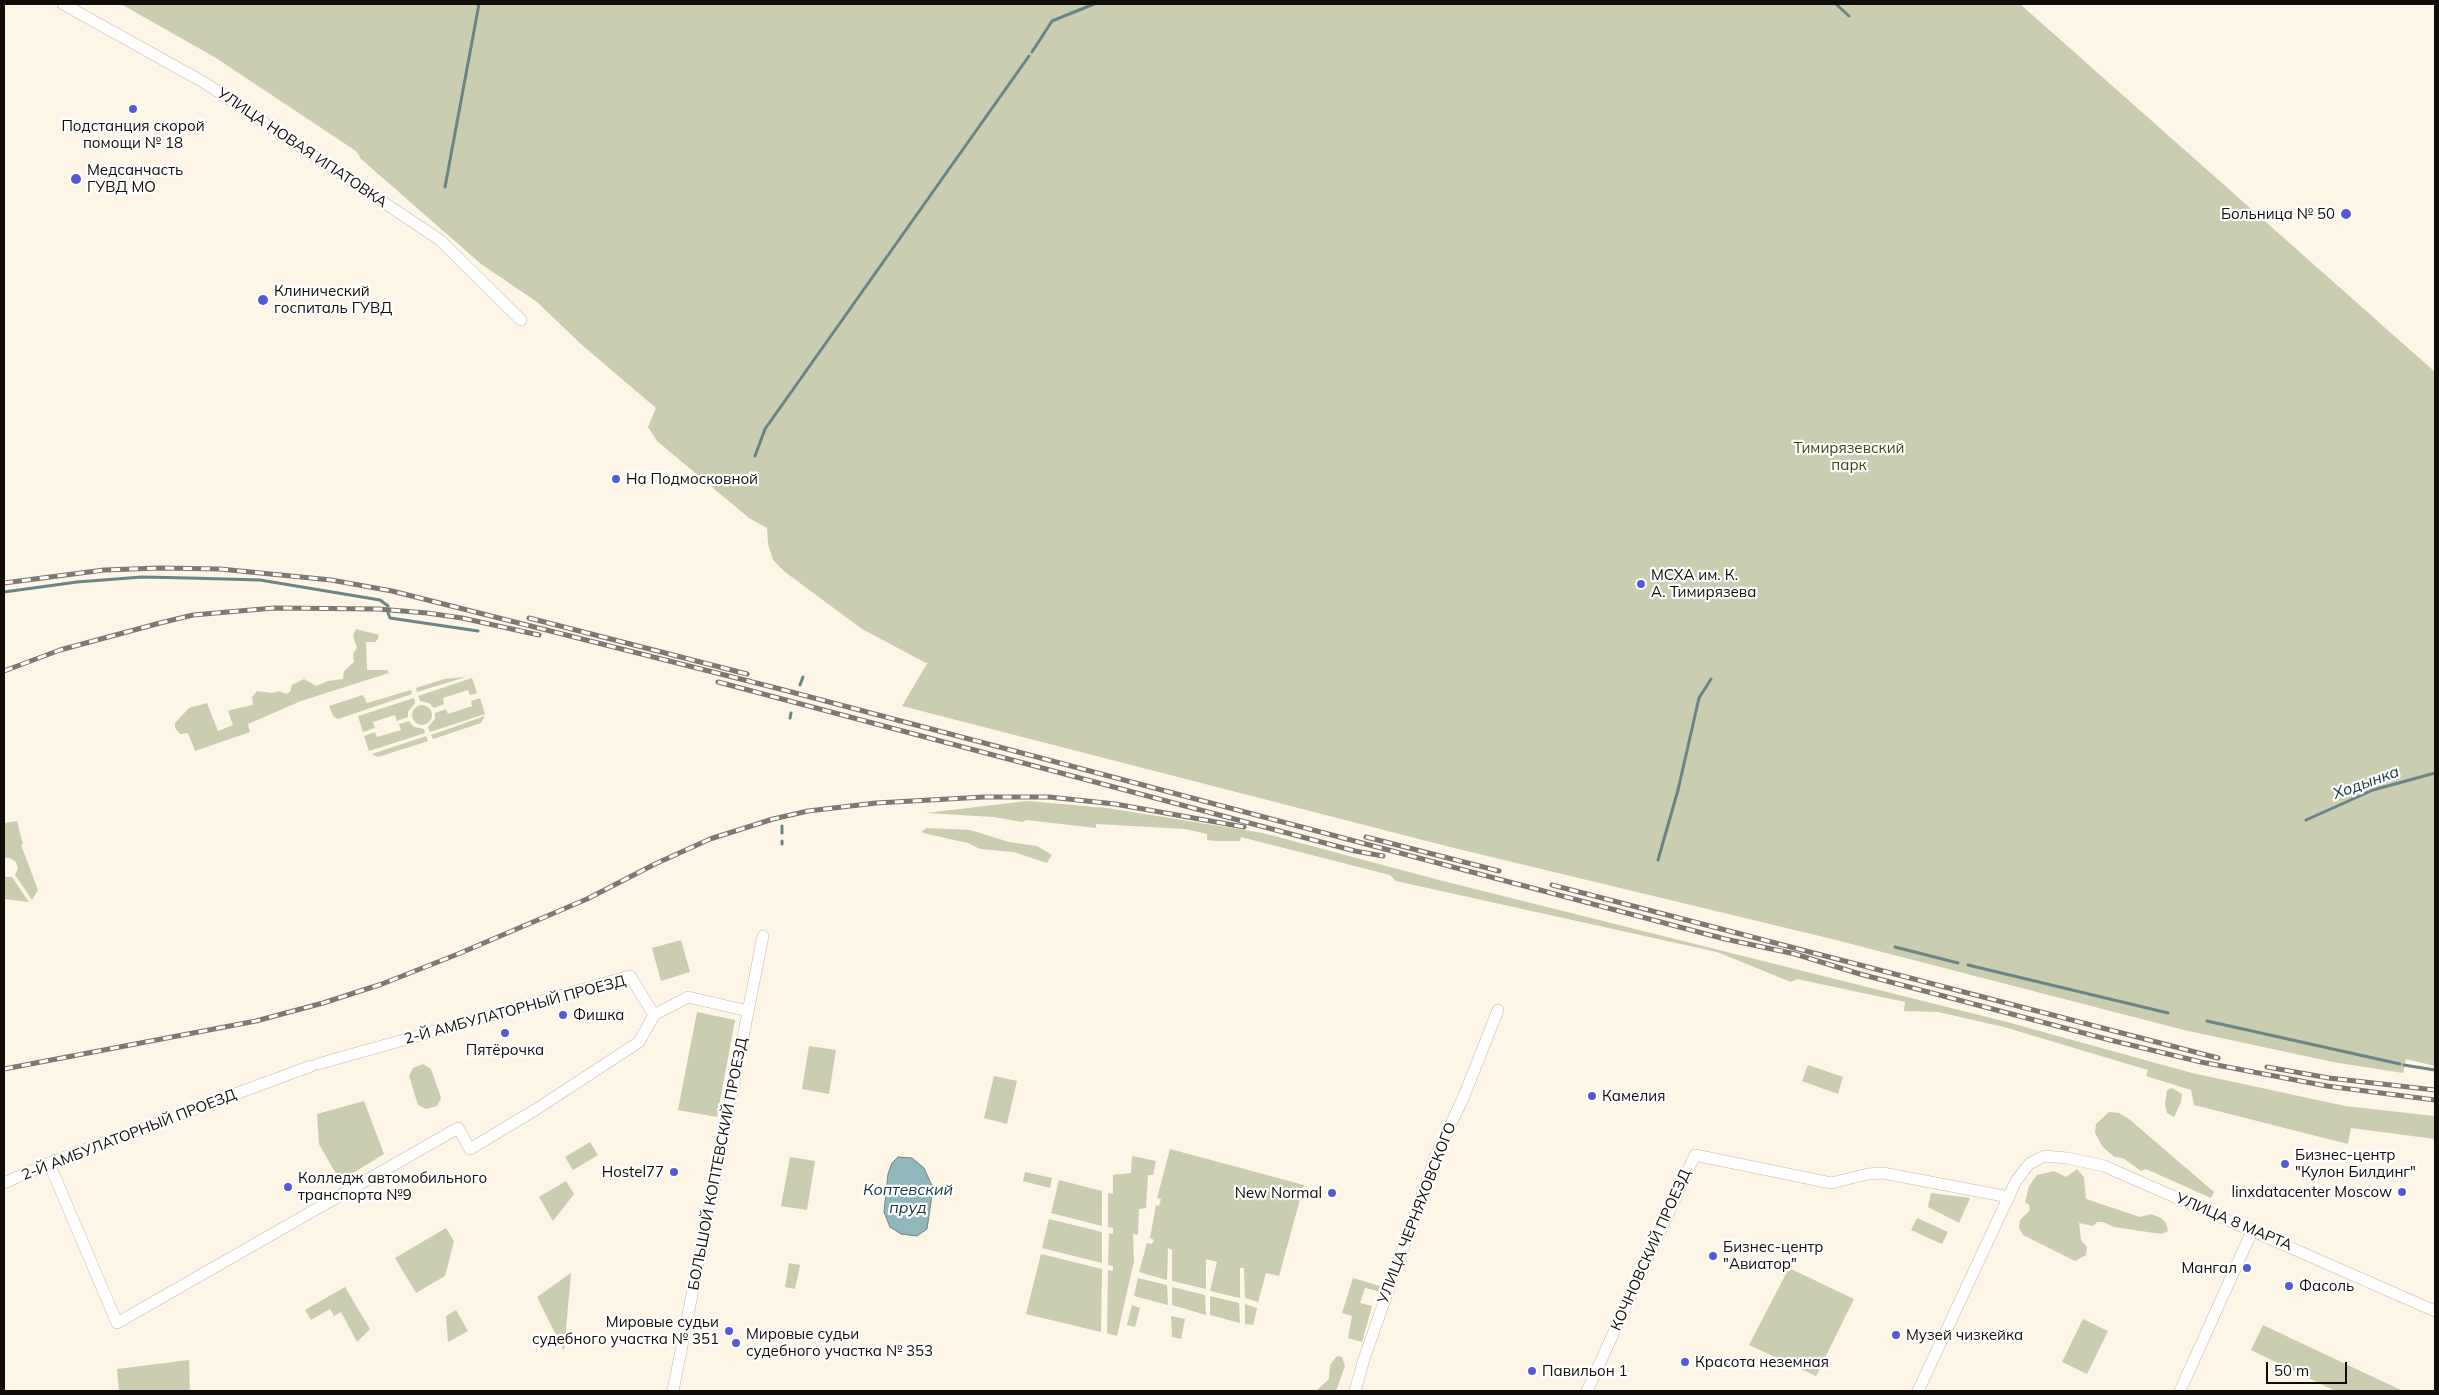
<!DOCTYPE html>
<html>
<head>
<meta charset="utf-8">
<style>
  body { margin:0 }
  #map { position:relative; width:2439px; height:1395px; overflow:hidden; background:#fdf5e6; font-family:Mulish,sans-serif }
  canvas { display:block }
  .frame { position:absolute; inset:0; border:5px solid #100d08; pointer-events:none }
  .scale { position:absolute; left:2266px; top:1362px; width:81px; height:22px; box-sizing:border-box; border:2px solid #100d08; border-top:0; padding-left:6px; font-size:15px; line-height:18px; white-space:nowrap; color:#100d08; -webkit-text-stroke:4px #fff; paint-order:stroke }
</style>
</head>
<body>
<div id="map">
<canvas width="2439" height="1395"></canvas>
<div class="frame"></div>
<div class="scale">50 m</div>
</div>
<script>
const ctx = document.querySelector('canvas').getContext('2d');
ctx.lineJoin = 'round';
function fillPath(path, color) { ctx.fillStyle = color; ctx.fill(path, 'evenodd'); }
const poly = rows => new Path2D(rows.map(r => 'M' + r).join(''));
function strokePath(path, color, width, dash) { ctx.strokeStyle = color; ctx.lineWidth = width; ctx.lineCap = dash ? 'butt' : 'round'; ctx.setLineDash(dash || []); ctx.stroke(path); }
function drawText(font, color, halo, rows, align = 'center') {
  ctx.font = font + ' Mulish,sans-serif'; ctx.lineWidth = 4.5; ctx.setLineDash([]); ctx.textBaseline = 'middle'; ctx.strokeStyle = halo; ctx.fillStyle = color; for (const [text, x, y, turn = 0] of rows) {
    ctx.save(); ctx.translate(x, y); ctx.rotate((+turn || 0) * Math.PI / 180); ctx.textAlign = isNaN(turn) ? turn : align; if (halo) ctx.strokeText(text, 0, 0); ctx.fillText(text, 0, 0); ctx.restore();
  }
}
const green = poly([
  [121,4,2020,4,2435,372,2435,1066,2406,1059,2403,1073,2333,1062,2184,1030,1832,939,1450,847,902,706,928,662,926,663,862,629,785,572,773,560,768,544,767,528,749,518,657,441,648,427,656,408,582,345,537,302,481,264,361,159,356,151,216,58],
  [356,629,379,635,378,639,375,642,366,642,367,670,387,670,389,673,301,701,248,724,250,732,195,751,188,733,180,734,175,728,175,723,189,708,207,703,218,731,233,725,228,711,230,710,253,705,252,697,257,691,272,693,279,691,286,694,290,692,292,685,304,679,316,686,328,681,343,679,344,671,354,662,353,654,357,648,353,636],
  [466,677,417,692,416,688,444,679],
  [472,678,477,693,470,695,468,690,443,698,444,704,434,708,429,703,420,701,418,696],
  [411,690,412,694,338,719,333,716,329,706,363,695,367,703],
  [414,698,415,703,408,712,408,717,397,721,395,715,373,722,375,728,363,732,358,716],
  [480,698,485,714,430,732,428,727,435,719,435,713,446,709,448,714,472,706,471,701],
  '412 715a10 10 0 1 1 20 0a10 10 0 1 1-20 0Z',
  [485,716,481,723,433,739,431,735],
  [409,721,414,727,424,729,425,733,369,751,364,736,375,732,377,737,401,730,399,724],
  [426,736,428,741,378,757,372,754],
  [1027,801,1107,808,1263,833,1439,880,2007,1022,2192,1073,2345,1106,2435,1116,2435,1139,2351,1128,2348,1144,2194,1105,2191,1090,2146,1076,2148,1070,2004,1027,1938,1012,1904,1011,1905,1002,1797,979,1791,982,1717,952,1396,881,1390,875,1241,837,1240,841,1216,841,1207,840,1207,834,1185,829,1096,824,1096,828,1026,820,1022,822,994,817,926,813],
  [17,821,23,844,21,845,38,890,32,900,15,875,18,868,16,862,10,858,4,858,4,823],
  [927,828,970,830,1009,842,1037,846,1052,855,1047,863,1014,852,980,849,968,843,923,833,922,831],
  [4,877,12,877,29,902,4,899],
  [681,940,690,972,661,981,652,948],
  [697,1012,735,1020,717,1117,678,1110],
  [809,1046,836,1050,829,1094,802,1089],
  [423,1064,431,1069,441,1098,437,1106,426,1109,418,1105,409,1076,413,1068],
  [1808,1065,1843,1077,1838,1094,1802,1081],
  [994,1076,1017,1081,1007,1124,984,1118],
  [2172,1088,2182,1094,2181,1102,2174,1117,2167,1113,2165,1104,2167,1090],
  [364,1101,384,1154,340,1181,319,1144,317,1114],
  [2109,1112,2119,1113,2129,1119,2214,1192,2211,1198,2146,1169,2141,1171,2123,1158,2114,1157,2102,1146,2095,1133,2096,1124],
  [590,1142,598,1155,573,1170,565,1157],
  [1170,1149,1304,1185,1279,1276,1266,1273,1258,1302,1245,1298,1244,1268,1240,1268,1240,1298,1210,1291,1217,1262,1206,1259,1206,1289,1172,1281,1172,1250,1168,1248,1167,1280,1139,1272,1147,1243,1152,1244,1154,1240,1150,1238,1156,1205,1159,1206,1161,1199,1157,1198],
  [1132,1156,1156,1161,1153,1175,1148,1175,1146,1208,1139,1209,1138,1235,1133,1234,1134,1261,1117,1336,1107,1333,1108,1270,1113,1271,1113,1266,1108,1265,1109,1233,1113,1234,1113,1228,1108,1227,1108,1193,1113,1194,1113,1175,1131,1173],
  [790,1157,815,1161,807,1210,781,1206],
  [2077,1169,2084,1177,2086,1199,2140,1217,2151,1214,2161,1218,2166,1223,2168,1231,2161,1234,2114,1227,2103,1222,2097,1222,2093,1226,2079,1223,2081,1240,2087,1247,2086,1255,2075,1261,2023,1235,2019,1228,2020,1220,2030,1210,2029,1205,2025,1202,2029,1186,2037,1175,2054,1171,2066,1177],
  [1025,1172,1052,1178,1050,1188,1023,1181],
  [1059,1180,1102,1191,1102,1226,1051,1213],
  [566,1181,574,1194,553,1221,539,1197],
  [1931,1193,1970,1198,1959,1223,1928,1207],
  [1917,1218,1948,1232,1942,1244,1911,1230],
  [1049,1219,1102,1232,1102,1263,1042,1248],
  [446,1228,454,1241,445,1276,416,1293,395,1258],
  [1041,1254,1102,1269,1101,1332,1026,1314],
  [789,1263,800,1265,795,1289,785,1287],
  [1789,1268,1854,1299,1816,1376,1749,1345],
  [571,1273,564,1351,537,1297],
  [1138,1278,1167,1285,1168,1305,1134,1296],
  [1353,1278,1380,1286,1378,1291,1365,1288,1360,1303,1372,1306,1362,1342,1348,1338,1352,1316,1342,1313],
  [345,1287,370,1329,357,1342,341,1312,334,1316,330,1309,311,1320,305,1310],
  [1172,1287,1205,1295,1206,1315,1172,1305],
  [1210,1296,1239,1303,1240,1323,1210,1315],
  [1245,1304,1257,1308,1253,1325,1245,1324],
  [1132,1305,1140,1308,1135,1327,1127,1325],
  [456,1310,468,1331,448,1342,446,1316],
  [1171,1316,1185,1319,1181,1339,1172,1337],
  [2083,1319,2108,1331,2087,1374,2062,1362],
  [2263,1325,2337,1360,2403,1391,2336,1391,2325,1386,2251,1350],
  [1337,1356,1342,1357,1345,1366,1336,1391,1316,1391,1329,1379,1330,1365],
  [189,1360,190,1391,119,1391,117,1369]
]);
const water = poly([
  [898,1157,912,1158,924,1168,933,1188,927,1229,917,1236,901,1234,890,1227,884,1212,888,1174,892,1163,898,1157]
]);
const stream = poly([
  [1836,4,1849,16],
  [1032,52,1052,21,1094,4],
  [445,187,479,4],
  [755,456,765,429,1029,56],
  [4,592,77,582,142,577,189,578,260,580,380,600,388,606],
  [388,613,390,618,478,631],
  [800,685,803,677],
  [790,718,791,713],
  [2306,820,2373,790,2435,773],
  [782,833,782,826],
  [782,841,782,844],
  [1658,860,1678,790,1699,698,1711,679],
  [1895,947,1958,963],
  [1968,965,2168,1013],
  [2207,1021,2400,1064],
  [2404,1065,2435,1070]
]);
const minor = poly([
  [63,4,205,83,440,240,521,320],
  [654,1015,688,997,748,1011],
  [318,1064,630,976,654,1015],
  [49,1163,117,1323,458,1128,470,1149,535,1110,639,1042,654,1015],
  [4,1183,49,1163,311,1066],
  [673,1391,763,936],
  [1355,1391,1364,1359,1435,1158,1464,1096,1498,1010],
  [1587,1391,1695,1155,1831,1183,1868,1174,1883,1173,2009,1197],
  [1918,1391,2016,1181,2029,1164,2044,1156,2067,1158,2104,1166,2435,1311],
  [2180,1391,2253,1229]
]);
const rail = poly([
  [4,583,104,570,160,568,220,569,331,580,392,591,780,689,1725,939,1795,954,1860,974,2110,1040,2201,1062,2327,1086,2435,1100],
  [529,618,747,674],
  [4,671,60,650,160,623,193,615,274,608,378,609,427,613,462,618,539,635],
  [718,682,1355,851,1383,856],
  [1366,837,1499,871],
  [1552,885,2218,1058],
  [2267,1067,2329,1078,2435,1090],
  [4,1069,256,1021,323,1003,382,984,458,954,587,899,655,864,710,839,773,819,808,811,876,803,984,797,1049,797,1115,804,1244,827]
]);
const markers = [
  [133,109,5,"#525bd1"],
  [76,179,6,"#525bd1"],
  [2346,214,6,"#525bd1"],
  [263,300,6,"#525bd1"],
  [616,479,5,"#525bd1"],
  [1641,584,5,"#525bd1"],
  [563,1015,5,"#525bd1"],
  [505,1033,5,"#525bd1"],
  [1592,1096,5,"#525bd1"],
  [2285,1164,5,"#525bd1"],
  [674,1172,5,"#525bd1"],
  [288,1187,5,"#525bd1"],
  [2402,1192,5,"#525bd1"],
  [1332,1193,5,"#525bd1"],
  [1713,1256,5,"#525bd1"],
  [2247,1268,5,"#525bd1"],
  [2289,1286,5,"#525bd1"],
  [729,1331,5,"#525bd1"],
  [1896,1335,5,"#525bd1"],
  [736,1343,5,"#525bd1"],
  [1685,1362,5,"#525bd1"],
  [1532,1371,5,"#525bd1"]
];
const poiNames = [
  ["Подстанция скорой",133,126,"center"],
  ["помощи № 18",133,143,"center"],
  ["Медсанчасть",87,170],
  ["ГУВД МО",87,187],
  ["Больница № 50",2335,214,"right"],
  ["Клинический",274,291],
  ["госпиталь ГУВД",274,308],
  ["На Подмосковной",626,479],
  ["МСХА им. К.",1651,575],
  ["А. Тимирязева",1651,592],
  ["Фишка",573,1015],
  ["Пятёрочка",505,1050,"center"],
  ["Камелия",1602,1096],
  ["Бизнес-центр",2295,1155],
  ["\"Кулон Билдинг\"",2295,1172],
  ["Hostel77",664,1172,"right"],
  ["Колледж автомобильного",298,1178],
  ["транспорта №9",298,1195],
  ["linxdatacenter Moscow",2392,1192,"right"],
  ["New Normal",1322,1193,"right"],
  ["Бизнес-центр",1723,1247],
  ["\"Авиатор\"",1723,1264],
  ["Мангал",2237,1268,"right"],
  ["Фасоль",2299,1286],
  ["Мировые судьи",719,1322,"right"],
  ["судебного участка № 351",719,1339,"right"],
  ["Мировые судьи",746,1334],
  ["судебного участка № 353",746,1351],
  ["Музей чизкейка",1906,1335],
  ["Красота неземная",1695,1362],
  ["Павильон 1",1542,1371]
];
const streetNames = [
  ["УЛИЦА НОВАЯ ИПАТОВКА",302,148,34],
  ["2-Й АМБУЛАТОРНЫЙ ПРОЕЗД",515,1010,-15],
  ["2-Й АМБУЛАТОРНЫЙ ПРОЕЗД",129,1135,-21],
  ["БОЛЬШОЙ КОПТЕВСКИЙ ПРОЕЗД",718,1164,-79],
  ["УЛИЦА ЧЕРНЯХОВСКОГО",1417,1213,-69],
  ["УЛИЦА 8 МАРТА",2234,1222,23],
  ["КОЧНОВСКИЙ ПРОЕЗД",1651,1250,-66]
];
const parkNames = [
  ["Тимирязевский",1849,448],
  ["парк",1849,465]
];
const waterNames = [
  ["Ходынка",2366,783,-20],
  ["Коптевский",908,1190],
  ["пруд",908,1208]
];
fillPath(green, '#cacdb0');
fillPath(water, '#90b8bc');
strokePath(water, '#6a8586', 1);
strokePath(stream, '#6a8586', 3);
strokePath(minor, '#c2baac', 12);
strokePath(minor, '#fff', 11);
strokePath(rail, '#7e786f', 5);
strokePath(rail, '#fff', 3, [9]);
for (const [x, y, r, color] of markers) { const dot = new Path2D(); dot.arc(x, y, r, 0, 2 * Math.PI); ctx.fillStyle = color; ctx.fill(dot); strokePath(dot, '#fff', 2); }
drawText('15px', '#100d08', '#fff', poiNames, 'left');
drawText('15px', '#100d08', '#fff', streetNames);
drawText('15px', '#43450f', '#fff', parkNames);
drawText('italic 16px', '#11393c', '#fff', waterNames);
</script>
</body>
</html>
